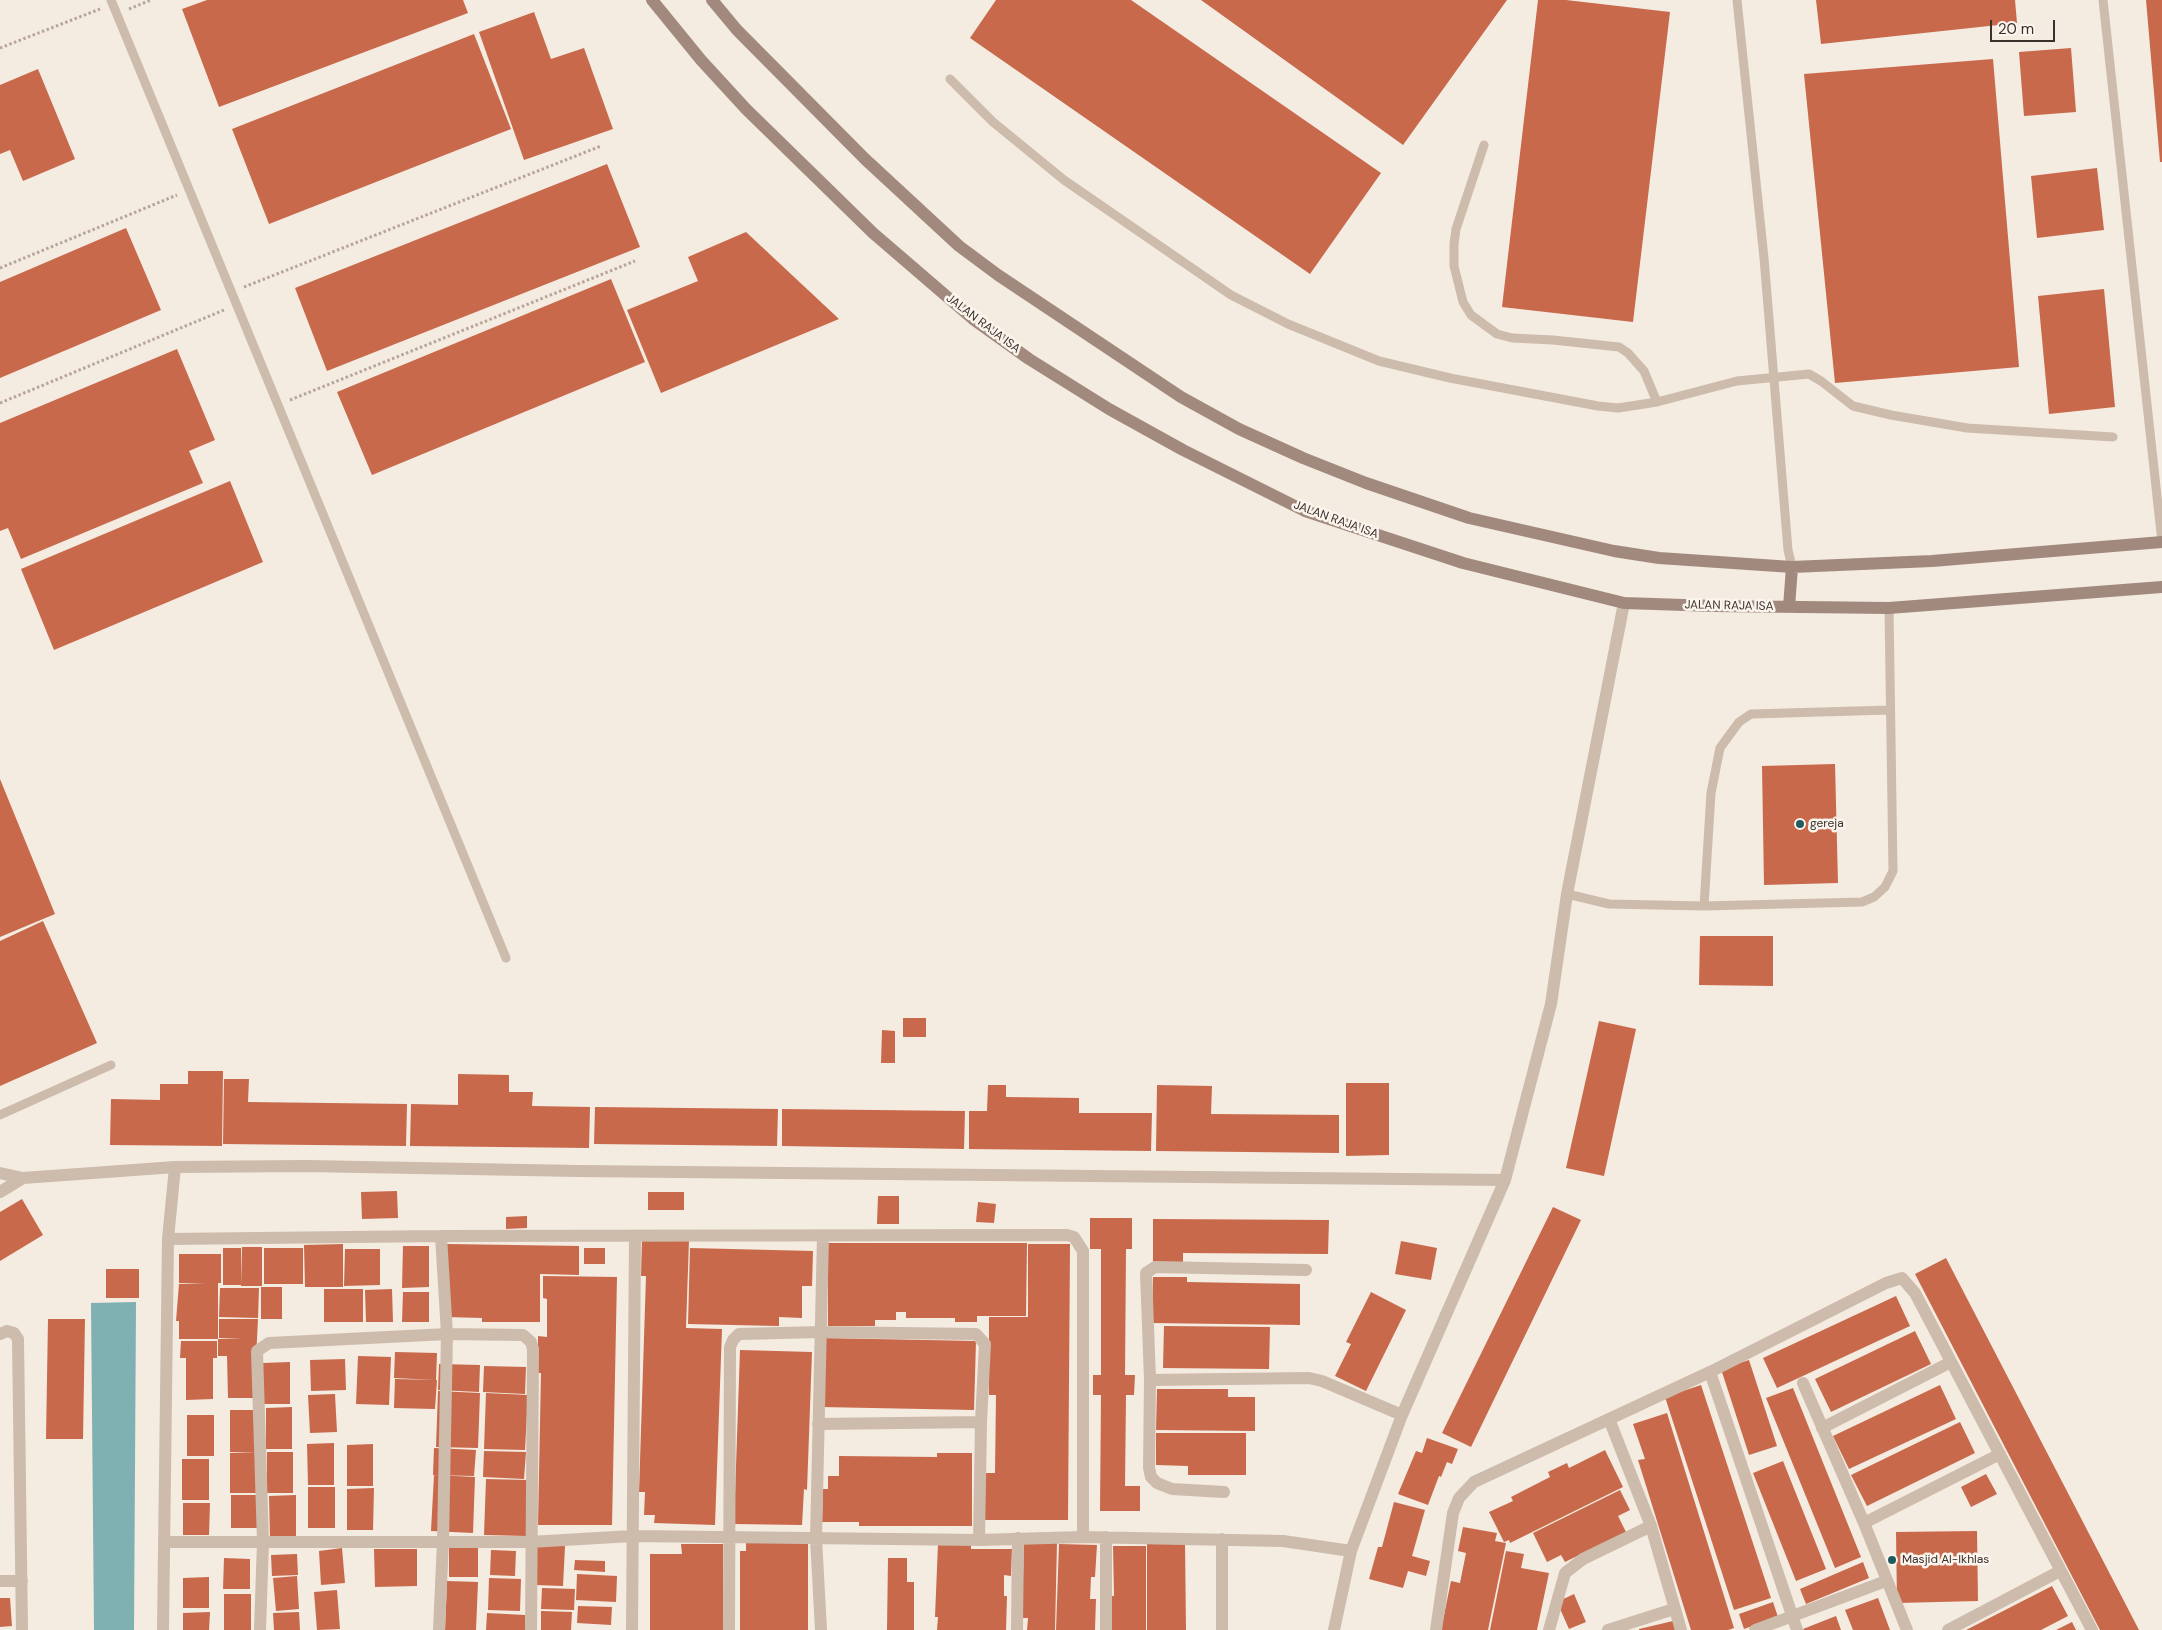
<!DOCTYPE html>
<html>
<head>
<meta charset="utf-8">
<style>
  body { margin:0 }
  #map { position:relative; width:2162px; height:1630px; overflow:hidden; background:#f4ebe1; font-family:"DM Sans",sans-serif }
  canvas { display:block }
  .scale { position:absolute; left:1990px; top:20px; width:65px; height:22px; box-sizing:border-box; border:2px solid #3b302b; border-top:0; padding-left:6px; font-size:15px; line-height:18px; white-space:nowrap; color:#3b302b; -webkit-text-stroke:4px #fbf5ee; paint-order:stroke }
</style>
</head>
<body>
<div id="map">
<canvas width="2162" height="1630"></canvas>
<div class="scale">20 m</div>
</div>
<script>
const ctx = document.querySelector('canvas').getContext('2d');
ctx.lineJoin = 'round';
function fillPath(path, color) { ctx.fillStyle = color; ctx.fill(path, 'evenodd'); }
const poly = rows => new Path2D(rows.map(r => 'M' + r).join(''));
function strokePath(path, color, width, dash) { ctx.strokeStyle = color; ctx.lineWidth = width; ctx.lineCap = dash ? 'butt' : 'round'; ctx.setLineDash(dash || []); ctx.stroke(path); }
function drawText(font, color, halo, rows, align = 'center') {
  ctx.font = font + ' "DM Sans",sans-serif'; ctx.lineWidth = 5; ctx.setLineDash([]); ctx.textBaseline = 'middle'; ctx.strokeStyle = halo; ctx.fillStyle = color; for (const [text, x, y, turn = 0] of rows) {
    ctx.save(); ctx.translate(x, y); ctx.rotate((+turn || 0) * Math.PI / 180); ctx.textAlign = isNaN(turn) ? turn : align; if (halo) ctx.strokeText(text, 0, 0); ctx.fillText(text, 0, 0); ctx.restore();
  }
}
const water = poly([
  [136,1302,134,1630,94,1630,91,1303]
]);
const building = poly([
  [207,0,463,0,468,13,219,107,182,9],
  [996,0,1131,0,1381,173,1310,274,970,38],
  [1201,0,1507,0,1403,145],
  [1538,0,1566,0,1670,12,1633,322,1502,307],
  [1816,0,2015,0,2017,23,1821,44],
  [2146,0,2162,0,2162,162,2160,162],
  [534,12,551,59,584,48,613,129,524,160,479,32],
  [474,34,511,129,269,224,232,129],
  [2071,48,2076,112,2024,116,2019,52],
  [1993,59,2019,367,1835,383,1804,74],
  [38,69,75,159,23,181,10,150,0,154,0,85],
  [607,164,640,247,327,371,295,288],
  [2097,168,2104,230,2037,238,2031,176],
  [126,228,161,310,0,378,0,282],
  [746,232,839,319,661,393,627,310,698,281,688,257],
  [611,279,645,362,372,475,337,392],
  [2104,289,2115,407,2049,414,2038,296],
  [177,349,215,440,189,451,203,483,21,559,8,528,0,531,0,423],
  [230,481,263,562,54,650,21,569],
  [1835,764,1838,883,1764,885,1762,766],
  [0,779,55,914,0,937],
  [43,921,97,1043,0,1086,0,941],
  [1700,936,1773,936,1773,986,1699,985],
  [903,1018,926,1018,926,1037,903,1037],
  [1599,1021,1636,1029,1604,1176,1566,1168],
  [882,1030,895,1031,895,1063,881,1063],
  [188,1071,223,1071,222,1146,110,1145,111,1099,160,1100,160,1084,188,1084],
  [458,1074,509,1075,509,1092,533,1092,532,1106,590,1107,589,1148,410,1146,411,1104,458,1105],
  [224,1079,249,1079,248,1102,407,1104,406,1146,223,1144],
  [1346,1083,1389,1083,1389,1155,1346,1156],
  [988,1085,1006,1085,1006,1097,1079,1098,1079,1113,1152,1113,1151,1151,969,1149,969,1111,987,1111],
  [1157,1085,1212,1086,1211,1114,1339,1115,1339,1153,1156,1151],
  [595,1107,778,1109,777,1146,594,1144],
  [782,1109,965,1111,964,1149,782,1146],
  [397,1191,398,1218,362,1219,361,1192],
  [648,1192,684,1192,684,1210,648,1210],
  [878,1196,899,1196,899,1224,877,1224],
  [22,1199,43,1235,0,1261,0,1212],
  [978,1202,996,1204,994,1223,976,1222],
  [1553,1207,1581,1220,1471,1447,1442,1433],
  [527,1216,527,1228,506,1229,506,1217],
  [1090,1218,1132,1218,1132,1249,1126,1249,1125,1375,1135,1375,1134,1395,1126,1395,1125,1486,1140,1486,1140,1511,1100,1511,1101,1395,1093,1395,1093,1375,1101,1375,1101,1249,1090,1249],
  [1153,1219,1329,1220,1328,1254,1183,1253,1183,1264,1153,1263],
  [642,1239,689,1240,686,1328,722,1329,715,1525,654,1523,655,1515,644,1515,645,1492,639,1492,646,1276,641,1276],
  [1401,1241,1437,1248,1431,1280,1395,1274],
  [828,1243,1027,1243,1026,1316,977,1316,977,1322,955,1322,955,1318,906,1318,906,1312,896,1312,896,1320,875,1320,875,1326,828,1326],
  [343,1244,343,1287,305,1287,304,1245],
  [447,1244,579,1246,579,1275,540,1274,540,1322,482,1322,482,1318,446,1317],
  [1028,1244,1070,1244,1068,1520,985,1520,985,1473,995,1473,996,1395,989,1395,989,1317,1028,1317],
  [403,1246,429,1246,429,1287,402,1288],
  [242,1247,262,1247,262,1286,241,1286],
  [223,1248,241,1248,241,1285,223,1285],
  [264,1248,303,1248,303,1284,264,1284],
  [584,1248,605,1248,605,1264,584,1264],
  [690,1248,813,1251,812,1286,802,1286,802,1318,779,1317,779,1326,688,1324],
  [345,1249,380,1249,380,1285,344,1286],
  [179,1254,221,1254,221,1283,218,1283,218,1339,179,1339,179,1321,176,1321,179,1284,206,1283,179,1283],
  [1946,1258,2139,1630,2100,1630,1915,1274],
  [106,1269,139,1269,139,1298,106,1298],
  [543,1276,617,1277,612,1525,538,1525,541,1373,538,1373,538,1336,547,1337,547,1299,543,1298],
  [1153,1277,1187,1277,1187,1282,1300,1284,1300,1325,1152,1323],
  [261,1287,282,1287,282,1319,261,1319],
  [220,1288,259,1288,258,1318,219,1317],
  [324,1289,363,1289,363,1322,324,1322],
  [392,1289,393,1322,366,1322,365,1290],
  [403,1292,429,1292,429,1322,402,1322],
  [1371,1292,1406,1310,1366,1391,1335,1376,1351,1344,1346,1342],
  [1896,1296,1910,1326,1777,1388,1763,1358],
  [48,1319,85,1319,83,1439,46,1439],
  [219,1319,258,1319,254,1398,228,1398,227,1356,241,1356,218,1356,218,1339,243,1338,219,1338],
  [1164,1326,1270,1327,1269,1369,1163,1368],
  [1915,1331,1931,1364,1831,1412,1815,1379],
  [822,1338,976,1341,974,1410,821,1407],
  [181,1341,217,1341,217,1358,213,1358,213,1399,186,1400,186,1358,180,1358],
  [740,1350,812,1352,807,1490,804,1489,802,1525,734,1524],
  [395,1352,437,1353,436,1380,394,1378],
  [358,1356,391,1357,389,1405,356,1404],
  [345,1359,346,1390,311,1391,310,1360],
  [1749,1360,1777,1446,1749,1455,1721,1369],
  [290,1362,290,1404,263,1404,263,1363],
  [439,1364,480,1365,479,1392,438,1390],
  [484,1366,526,1367,525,1394,483,1392],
  [395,1379,437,1380,435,1409,394,1408],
  [1701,1385,1771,1598,1734,1610,1665,1397],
  [1940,1385,1956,1419,1849,1469,1833,1436],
  [1793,1388,1861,1557,1835,1568,1766,1398],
  [1157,1389,1228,1389,1228,1397,1255,1397,1255,1431,1156,1430],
  [438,1391,480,1393,478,1448,436,1447],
  [486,1393,528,1395,525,1450,484,1449],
  [335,1394,337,1432,310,1433,308,1395],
  [292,1407,292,1449,266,1449,266,1408],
  [230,1410,257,1410,257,1452,230,1452],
  [1667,1413,1734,1628,1728,1630,1691,1630,1638,1460,1645,1459,1633,1424],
  [187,1415,214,1415,214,1456,187,1456],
  [1960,1422,1975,1453,1867,1506,1851,1475],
  [1156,1433,1246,1433,1246,1475,1188,1475,1188,1466,1156,1465],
  [1427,1438,1458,1449,1452,1464,1447,1462,1441,1477,1439,1476,1428,1505,1398,1494,1416,1451,1422,1453],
  [334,1443,334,1485,308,1485,307,1444],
  [373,1444,373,1486,347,1486,347,1445],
  [434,1448,476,1450,474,1476,433,1475],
  [1605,1450,1623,1487,1510,1543,1509,1540,1504,1542,1489,1512,1513,1501,1511,1497,1550,1477,1548,1472,1567,1463,1569,1468],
  [484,1451,526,1452,524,1479,483,1477],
  [257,1452,257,1493,230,1493,230,1453],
  [267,1452,293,1452,293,1493,267,1493],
  [937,1453,972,1453,972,1526,859,1526,859,1522,822,1522,823,1489,828,1489,828,1476,839,1476,839,1456,937,1457],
  [182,1459,209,1459,209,1500,182,1500],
  [1783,1461,1826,1569,1796,1581,1753,1473],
  [1986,1474,1997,1494,1971,1507,1961,1487],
  [434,1475,475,1477,473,1533,431,1531],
  [486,1479,528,1480,526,1536,484,1535],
  [308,1487,335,1487,335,1528,308,1528],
  [374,1488,373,1530,347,1530,347,1489],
  [1620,1490,1630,1510,1618,1516,1626,1532,1565,1562,1561,1555,1547,1562,1533,1533],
  [231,1495,257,1495,258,1528,231,1528],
  [296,1495,296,1537,270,1537,269,1496],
  [1394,1502,1425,1510,1412,1556,1430,1561,1426,1576,1408,1571,1403,1588,1369,1579,1378,1547,1382,1547],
  [183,1503,210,1503,209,1535,183,1535],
  [1463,1527,1497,1533,1495,1541,1506,1543,1488,1630,1441,1630,1451,1581,1460,1583,1466,1553,1458,1551],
  [1977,1531,1978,1601,1897,1603,1896,1532],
  [1024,1541,1057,1542,1055,1630,1027,1630,1028,1618,1022,1618],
  [746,1542,808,1543,808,1630,740,1630,740,1551,746,1551],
  [1147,1543,1185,1543,1186,1630,1147,1630],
  [681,1544,723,1544,723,1630,650,1630,650,1554,682,1554],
  [938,1544,971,1544,971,1549,1012,1549,1011,1576,1004,1575,1004,1596,1007,1596,1006,1630,937,1630,938,1617,935,1617],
  [1059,1544,1097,1545,1095,1577,1091,1577,1090,1599,1096,1599,1095,1630,1056,1630],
  [536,1545,565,1546,563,1586,535,1585],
  [1113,1546,1146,1546,1146,1630,1111,1630,1111,1596,1114,1596],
  [342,1548,345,1583,321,1585,319,1551],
  [449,1548,478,1548,478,1577,449,1577],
  [374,1549,417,1549,417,1586,375,1587],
  [491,1550,516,1551,515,1576,490,1575],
  [1506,1551,1524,1554,1521,1568,1549,1573,1537,1630,1490,1630],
  [297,1554,298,1575,272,1576,271,1555],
  [224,1558,250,1559,250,1589,223,1589],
  [888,1558,907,1558,907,1582,914,1582,914,1630,887,1630],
  [575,1560,605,1561,605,1572,574,1570],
  [1863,1562,1869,1578,1806,1604,1800,1589],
  [577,1574,617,1576,616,1602,576,1600],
  [297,1576,299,1609,276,1611,273,1578],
  [209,1577,209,1608,183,1608,183,1578],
  [489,1578,521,1579,520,1611,488,1610],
  [447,1581,478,1582,476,1630,445,1630],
  [2052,1586,2068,1616,2041,1630,1966,1630],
  [542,1588,575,1589,574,1610,541,1609],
  [337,1590,340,1629,317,1630,314,1592],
  [224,1594,251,1594,251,1630,224,1630],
  [1574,1594,1586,1622,1569,1629,1557,1602],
  [0,1598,10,1598,12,1626,0,1627],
  [1878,1598,1890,1630,1853,1630,1845,1610],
  [1773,1602,1778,1617,1744,1629,1739,1614],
  [578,1606,612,1607,611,1625,577,1623],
  [541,1611,572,1612,571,1630,541,1630],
  [210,1612,209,1630,183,1630,183,1613],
  [299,1612,300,1630,274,1630,273,1613],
  [487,1613,525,1615,525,1630,486,1630],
  [1836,1616,1841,1630,1804,1630,1803,1629],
  [1673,1621,1675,1630,1639,1630,1639,1629],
  [2072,1622,2076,1630,2056,1630]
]);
const path = poly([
  [129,9,151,0],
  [0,48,100,9],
  [0,268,177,195],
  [244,287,601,146],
  [290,400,635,261],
  [0,403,224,310]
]);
const lane = poly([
  [111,0,506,958],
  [1737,0,1764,258,1788,550,1792,567],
  [2103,0,2162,542],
  [950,79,993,122,1064,180,1231,295,1288,324,1379,361,1450,378,1598,406,1618,408,1657,402,1737,381,1809,374,1821,381,1853,406,1891,415,1967,428,2113,437],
  [1484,145,1456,229,1454,244,1454,266,1463,302,1471,315,1497,334,1512,338,1553,340,1619,347,1628,353,1644,371,1657,402],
  [1567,894,1609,904,1704,906,1711,793,1720,748,1739,722,1751,714,1890,710],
  [1704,906,1862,902,1874,897,1885,887,1893,871,1889,608],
  [0,1115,111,1065]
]);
const street = poly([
  [0,1173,23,1178,175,1167,307,1166,578,1171,1505,1180],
  [0,1192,23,1178],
  [168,1239,441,1236,1067,1235,1074,1237,1083,1251,1083,1537],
  [0,1334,7,1331,14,1333,18,1339,22,1630],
  [1710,1372,1797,1630],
  [1150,1380,1309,1378,1322,1381,1402,1415],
  [1803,1383,1864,1523,1907,1630],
  [1609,1419,1651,1526,1681,1630],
  [818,1424,981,1422],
  [1822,1428,1951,1362],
  [1224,1492,1172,1489,1157,1483,1151,1477,1149,1468,1150,1380,1146,1273,1155,1267,1306,1270],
  [1864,1523,2000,1454],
  [164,1542,530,1542,632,1536,979,1540,1083,1537,1283,1541,1351,1551],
  [0,1581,22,1581],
  [163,1630,168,1239,175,1167],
  [260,1630,263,1542,257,1351,269,1343,447,1334,523,1335,531,1342,533,1349,531,1630],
  [439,1630,443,1541,447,1334,441,1236],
  [632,1630,635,1237],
  [729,1630,730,1347,733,1340,739,1334,820,1332,976,1334,985,1344,981,1422,979,1540],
  [821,1630,816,1538,823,1236],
  [1017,1630,1018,1538],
  [1106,1630,1106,1537],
  [1222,1630,1222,1539],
  [1334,1630,1351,1551,1402,1415,1505,1180,1551,1004,1567,894,1624,603],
  [1436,1630,1453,1513,1459,1498,1474,1482,1710,1372,1886,1283,1902,1278,1915,1293,2092,1630],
  [1549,1630,1565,1573,1583,1559,1651,1526],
  [1608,1630,1674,1609],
  [1755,1630,1886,1581],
  [1948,1630,2060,1571]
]);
const secondary = poly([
  [652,0,701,60,746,109,873,233,973,319,1029,359,1109,409,1183,450,1305,511,1463,563,1624,603,1714,606,1889,608,2162,587],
  [712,0,737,30,865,159,959,246,998,275,1181,397,1239,429,1303,458,1366,483,1469,518,1614,551,1659,558,1792,567,1932,561,2162,542],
  [1789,607,1792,567]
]);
const markers = [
  [1800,824,5,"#1f5a5e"],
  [1892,1560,5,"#1f5a5e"]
];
const streetNames = [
  ["JALAN RAJA ISA",983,324,37],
  ["JALAN RAJA ISA",1336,520,20],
  ["JALAN RAJA ISA",1729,606,1]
];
const poiNames = [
  ["gereja",1810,824],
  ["Masjid Al-Ikhlas",1902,1560]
];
fillPath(water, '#7fb0b2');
fillPath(building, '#c8694b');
strokePath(path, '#b9a596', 3, [2.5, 2.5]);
strokePath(lane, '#cdbbac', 9);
strokePath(street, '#cdbbac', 12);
strokePath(secondary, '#a18a7d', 12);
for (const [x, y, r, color] of markers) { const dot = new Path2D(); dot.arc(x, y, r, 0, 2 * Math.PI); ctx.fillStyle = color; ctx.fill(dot); strokePath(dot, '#fbf5ee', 2); }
drawText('12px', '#3b302b', '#fbf5ee', streetNames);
drawText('12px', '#3b302b', '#fbf5ee', poiNames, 'left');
</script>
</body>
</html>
